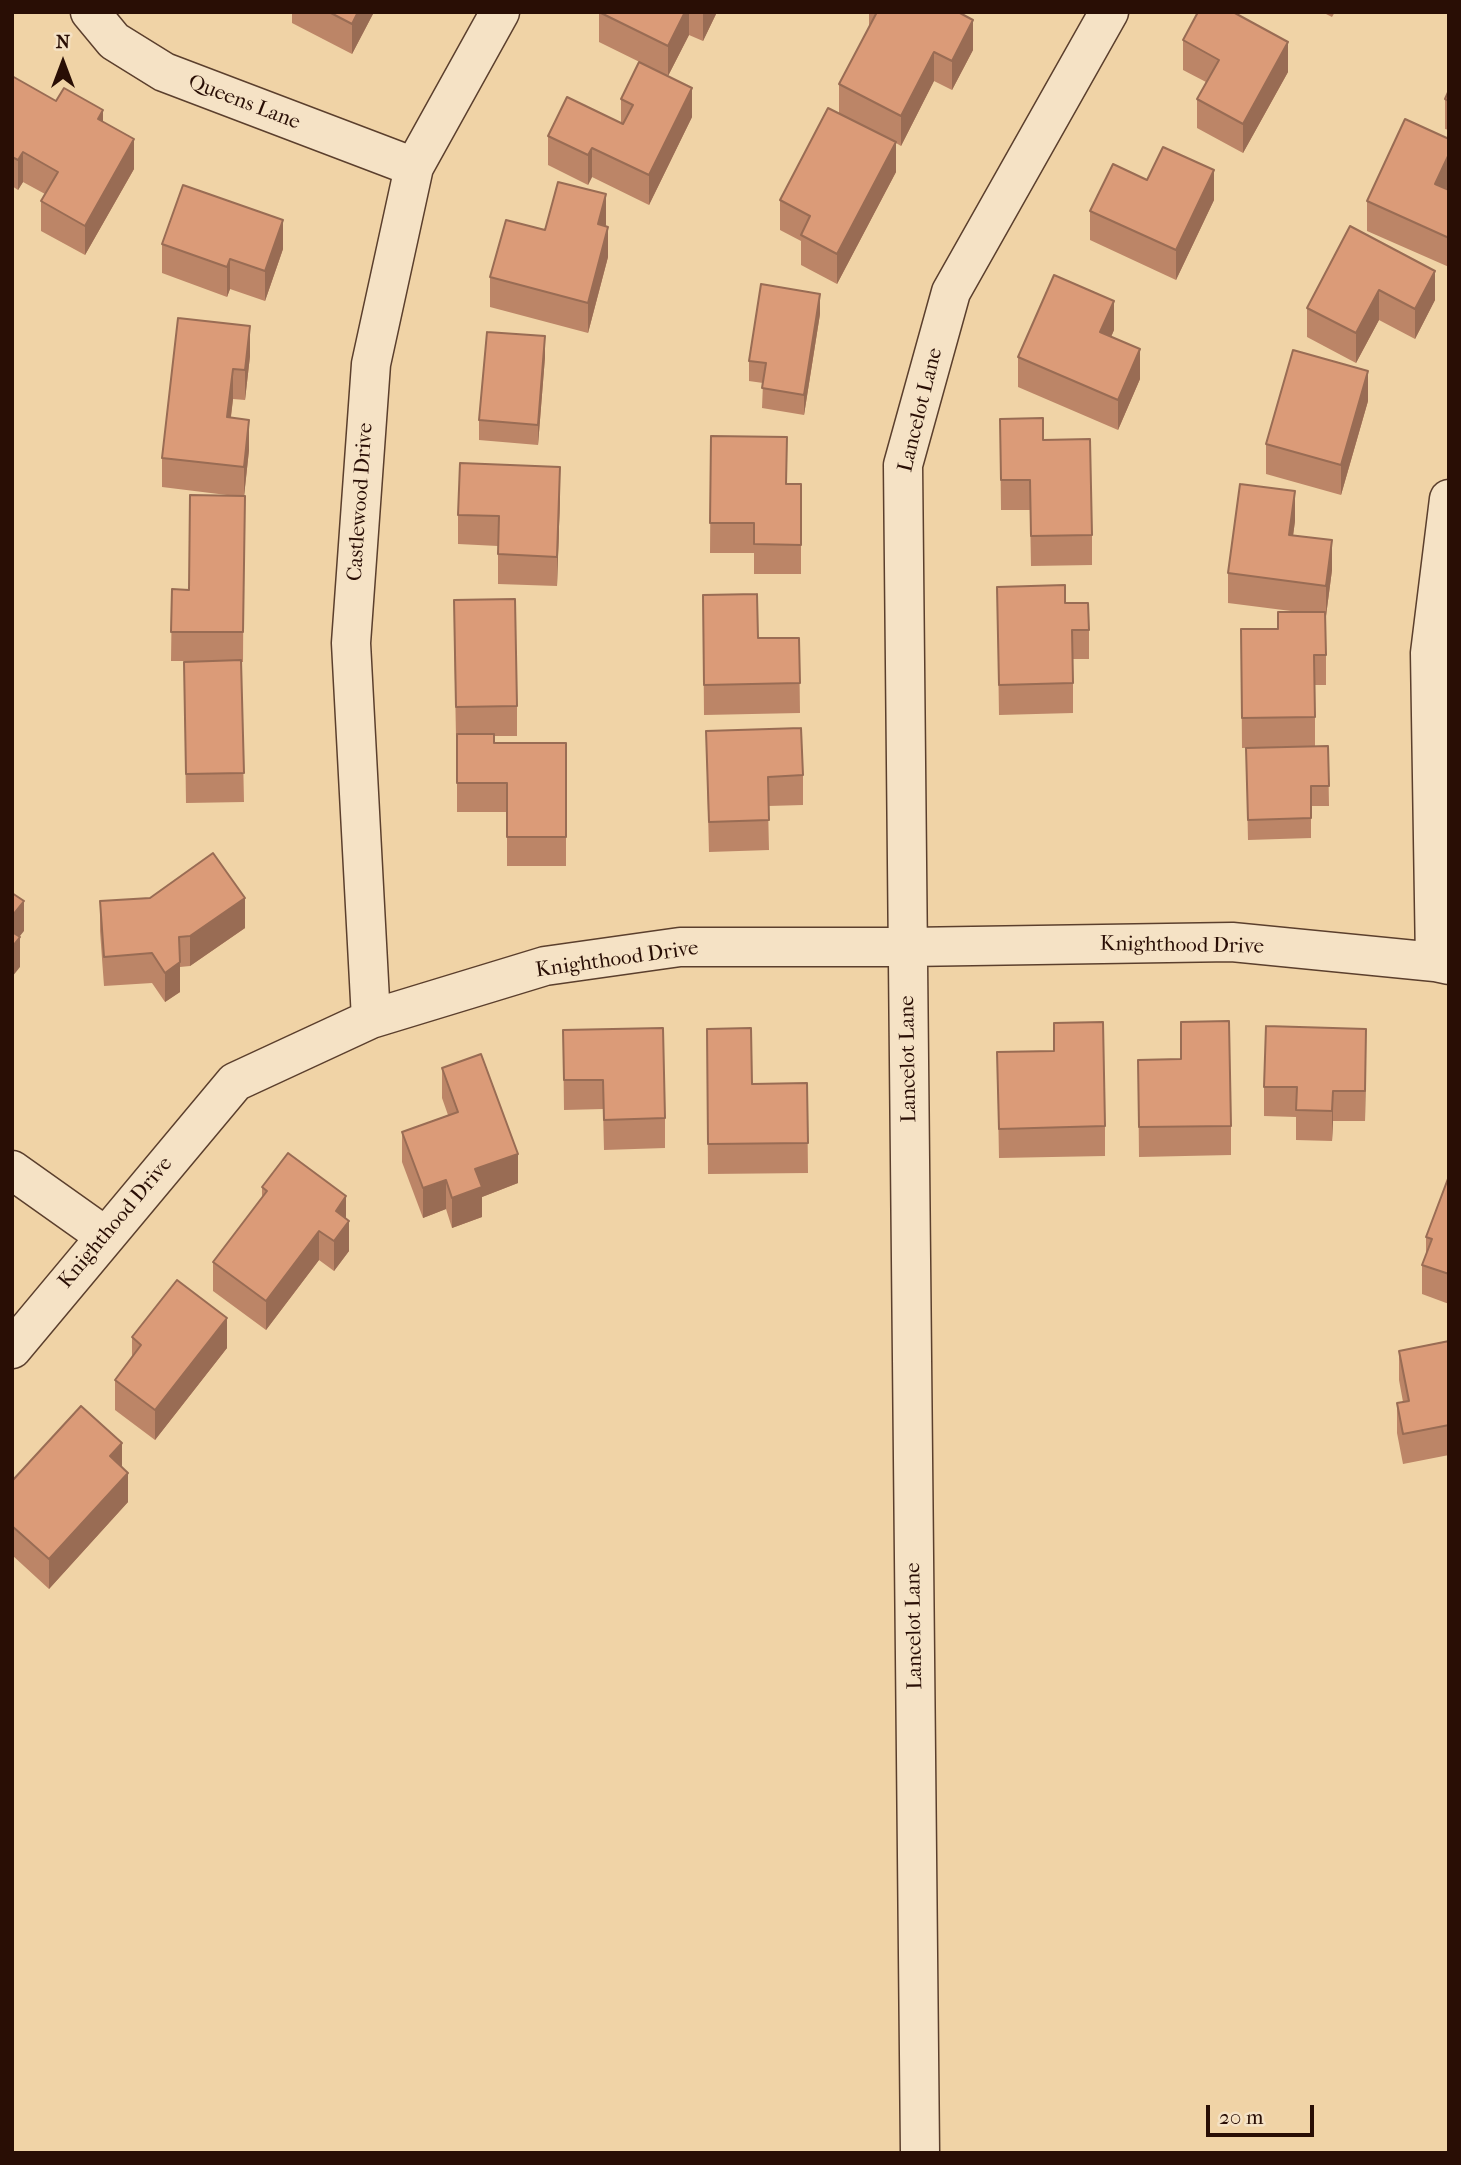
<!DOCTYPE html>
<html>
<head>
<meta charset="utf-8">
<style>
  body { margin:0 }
  #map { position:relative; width:1461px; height:2165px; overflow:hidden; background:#f0d3a6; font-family:"IM FELL French Canon",serif }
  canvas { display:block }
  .frame { position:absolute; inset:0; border:14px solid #290e05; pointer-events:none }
  .north { position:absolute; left:28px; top:28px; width:70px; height:70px; -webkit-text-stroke:5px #f5e2c5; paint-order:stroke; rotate:0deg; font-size:19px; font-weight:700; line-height:28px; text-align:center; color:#290e05 }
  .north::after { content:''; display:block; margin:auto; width:24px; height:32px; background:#290e05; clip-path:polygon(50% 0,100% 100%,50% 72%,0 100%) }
  .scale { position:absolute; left:1206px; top:2105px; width:108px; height:32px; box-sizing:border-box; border:4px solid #290e05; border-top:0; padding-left:9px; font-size:21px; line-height:24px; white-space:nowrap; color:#290e05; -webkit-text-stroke:5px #f5e2c5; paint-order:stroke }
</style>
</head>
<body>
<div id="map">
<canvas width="1461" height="2165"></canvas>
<div class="frame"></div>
<div class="north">N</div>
<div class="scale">20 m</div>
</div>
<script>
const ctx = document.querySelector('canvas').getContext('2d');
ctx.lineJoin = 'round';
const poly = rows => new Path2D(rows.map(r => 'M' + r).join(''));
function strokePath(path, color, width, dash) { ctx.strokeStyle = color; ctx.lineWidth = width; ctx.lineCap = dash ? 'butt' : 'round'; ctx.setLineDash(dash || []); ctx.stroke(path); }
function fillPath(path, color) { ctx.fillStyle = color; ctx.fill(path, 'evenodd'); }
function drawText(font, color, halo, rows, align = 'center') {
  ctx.font = font + ' "IM FELL French Canon",serif'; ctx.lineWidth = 5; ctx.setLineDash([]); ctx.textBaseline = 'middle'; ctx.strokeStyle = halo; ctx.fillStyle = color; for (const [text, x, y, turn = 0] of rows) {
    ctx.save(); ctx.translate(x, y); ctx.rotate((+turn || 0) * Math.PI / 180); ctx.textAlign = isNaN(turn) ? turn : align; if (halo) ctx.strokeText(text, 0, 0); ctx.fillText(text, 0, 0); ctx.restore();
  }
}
const minor = poly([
  [90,12,114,41,164,72,414,167],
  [1435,962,1430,653,1449,499],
  [371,1019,351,643,371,364,414,167,500,12],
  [12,1170,105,1236],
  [12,1349,235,1082,371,1019,545,966,680,947,908,947,1232,942,1435,962,1449,965],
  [920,2153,903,465,951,292,1109,12]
]);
const wall = poly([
  [292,12,374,12,352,54,292,23],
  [599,12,717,12,703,41,689,35,668,76,599,42],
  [869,12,958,12,973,50,952,90,934,81,901,146,896,143,896,172,837,284,801,265,801,241,780,230,780,200,839,113,839,84,870,26,869,25],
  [1322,12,1335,12,1332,17],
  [1183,40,1288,72,1243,153,1197,128,1197,99,1206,82,1183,70],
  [12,76,56,101,103,122,134,169,85,255,41,231,41,201,45,194,23,182,18,190,12,186],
  [1449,90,1449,130,1445,129,1445,99],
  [621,99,692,117,649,205,592,177,588,185,548,165,548,136,621,123],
  [1449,139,1449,183,1446,189,1449,190,1449,267,1367,231,1367,201],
  [1147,180,1214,200,1176,280,1090,240,1090,211],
  [606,224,608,257,588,333,490,307,490,277,545,230],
  [1350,226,1435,300,1415,339,1379,320,1356,363,1307,337,1307,308],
  [162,244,283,249,265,301,230,289,227,297,162,273],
  [820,314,804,415,762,408,763,383,749,381,749,361],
  [178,318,250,356,245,400,233,399,231,417,249,450,244,496,243,662,241,662,244,802,186,803,184,662,193,661,171,661,172,589,189,590,235,496,162,487,162,458],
  [1114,330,1111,337,1140,379,1118,430,1018,387,1018,357],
  [545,357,538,445,479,440,479,420],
  [1368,401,1341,495,1266,474,1266,444],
  [1000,419,1092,535,1092,565,1031,566,1030,510,1001,510],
  [711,436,787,484,801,484,801,574,754,574,754,553,710,553],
  [560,496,557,586,498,584,498,546,458,544,458,515],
  [1295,521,1293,536,1332,570,1326,616,1326,685,1315,685,1315,746,1328,746,1329,806,1311,806,1311,838,1248,840,1246,748,1312,746,1242,748,1241,629,1278,629,1299,612,1228,603,1228,573],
  [997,587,1065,603,1089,630,1089,659,1073,659,1073,713,999,715],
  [703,595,758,638,799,638,800,713,704,715],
  [454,630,517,706,517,736,494,736,494,743,566,743,566,866,507,866,507,812,457,812,457,737,456,737],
  [706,731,803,775,803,805,768,806,769,850,709,852],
  [100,901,245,928,190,966,180,967,180,992,165,1002,152,983,104,986,100,931],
  [707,1029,752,1084,807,1083,808,1173,708,1174],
  [563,1030,665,1118,665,1148,604,1150,603,1109,564,1110],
  [997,1052,1105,1126,1105,1156,999,1158],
  [1366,1059,1365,1121,1333,1121,1332,1141,1296,1140,1296,1117,1264,1116,1264,1087],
  [1138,1060,1231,1126,1231,1155,1139,1157],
  [442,1068,518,1183,482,1197,482,1217,452,1228,446,1209,423,1218,402,1162,402,1132,448,1115,442,1098],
  [1449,1176,1449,1304,1422,1294,1422,1265,1426,1254,1426,1237],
  [262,1187,346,1219,349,1251,334,1271,319,1260,266,1330,213,1291,213,1262,262,1198],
  [132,1337,227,1348,155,1440,115,1410,115,1380,132,1358],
  [1449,1341,1449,1455,1403,1464,1397,1433,1397,1403,1403,1402,1399,1380,1399,1351],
  [12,1481,128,1502,49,1589,12,1555]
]);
const shadedWall = poly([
  [358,12,374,12,352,54,352,24],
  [685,12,689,12,689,35,668,76,668,46],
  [703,12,717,12,703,41],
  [973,20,973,50,952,90,952,61],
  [1288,42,1288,72,1243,153,1243,124],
  [934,52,934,81,901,146,901,116],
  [692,88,692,117,649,205,649,175],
  [103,110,103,140,98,119],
  [134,139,134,169,85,255,85,226],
  [896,142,896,172,837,284,837,254],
  [592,148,592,177,588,185,588,155],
  [23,152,23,182,18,190,18,160],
  [1449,154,1449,183,1435,213,1435,184],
  [1214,170,1214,200,1176,280,1176,250],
  [606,194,606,224,598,254,598,224],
  [283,220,283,249,265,301,265,271],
  [608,227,608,257,588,333,588,303],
  [230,259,230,289,227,297,227,267],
  [1435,271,1435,300,1415,339,1415,309],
  [1379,290,1379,320,1356,363,1356,333],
  [820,294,820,314,804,415,804,395],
  [1114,301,1114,330,1100,362,1100,332],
  [250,326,250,356,245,400,245,370],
  [545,336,545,357,538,445,538,425],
  [1140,349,1140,379,1118,430,1118,400],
  [233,369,233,399,227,447,227,417],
  [1368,371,1368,401,1341,495,1341,465],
  [249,420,249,450,244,497,244,467],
  [560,467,560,496,557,586,557,557],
  [1295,491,1295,521,1289,565,1289,535],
  [1332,540,1332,570,1326,616,1326,586],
  [245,898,245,928,190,966,190,936],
  [24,901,24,931,12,946,12,916],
  [20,937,20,967,12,977,12,947],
  [180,962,180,992,165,1002,165,973],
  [1366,1029,1366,1059,1365,1121,1365,1091],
  [1333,1091,1333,1121,1332,1141,1332,1111],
  [518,1154,518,1183,482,1197,482,1217,452,1228,452,1198,475,1169],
  [446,1180,446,1209,423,1218,423,1188],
  [346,1196,346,1225,349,1221,349,1251,334,1271,334,1241,336,1211],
  [319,1231,319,1260,266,1330,266,1301],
  [227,1318,227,1348,155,1440,155,1410],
  [122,1443,122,1473,110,1456],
  [128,1473,128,1502,49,1589,49,1559]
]);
const building = poly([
  [329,12,358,12,352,24,329,12],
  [599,12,685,12,668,46,599,12],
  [877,12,958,12,973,20,952,61,934,52,901,116,839,84,877,12],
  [1198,12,1233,12,1288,42,1243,124,1197,99,1219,60,1183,40,1198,12],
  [639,62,692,88,649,175,592,148,588,155,548,136,567,97,623,124,633,105,621,99,639,62],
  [12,76,56,101,64,88,103,110,98,119,134,139,85,226,41,201,58,172,23,152,18,160,12,157,12,76],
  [1449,90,1449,101,1445,99,1449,90],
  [828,108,896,142,837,254,801,235,810,216,780,200,828,108],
  [1405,119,1449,139,1449,154,1435,184,1449,190,1449,238,1367,201,1405,119],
  [1163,147,1214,170,1176,250,1090,211,1113,164,1147,180,1163,147],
  [558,182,606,194,598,224,608,227,588,303,490,277,506,220,545,230,558,182],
  [183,185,283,220,265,271,230,259,227,267,162,244,183,185],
  [1350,226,1435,271,1415,309,1379,290,1356,333,1307,308,1350,226],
  [1054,275,1114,301,1100,332,1140,349,1118,400,1018,357,1054,275],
  [761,284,820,294,804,395,762,388,766,363,749,361,761,284],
  [178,318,250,326,245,370,233,369,227,417,249,420,244,467,162,458,178,318],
  [487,332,545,336,538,425,479,420,487,332],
  [1293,350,1368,371,1341,465,1266,444,1293,350],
  [1043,418,1043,440,1090,439,1092,535,1031,536,1030,480,1001,480,1000,419,1043,418],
  [711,436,787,437,786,484,801,484,801,545,754,544,754,523,710,523,711,436],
  [460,463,560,467,557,557,498,554,499,516,458,515,460,463],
  [1240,484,1295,491,1289,535,1332,540,1326,586,1228,573,1240,484],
  [190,495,245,496,243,632,171,632,172,589,189,590,190,495],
  [1065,585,1065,603,1088,603,1089,630,1072,630,1073,683,999,685,997,587,1065,585],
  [757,594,758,638,799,638,800,683,704,685,703,595,757,594],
  [515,599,517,706,456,707,454,600,515,599],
  [1278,612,1325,612,1326,655,1314,655,1315,717,1242,718,1241,629,1278,629,1278,612],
  [241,660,244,773,186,774,184,662,241,660],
  [801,728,803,775,768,777,769,820,709,822,706,731,801,728],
  [457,734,494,734,494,743,566,743,566,837,507,837,507,783,457,783,457,734],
  [1328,746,1329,786,1311,786,1311,818,1248,820,1246,748,1328,746],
  [213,853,245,898,190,936,179,937,180,962,165,973,152,953,104,957,100,901,150,898,213,853],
  [12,893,24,901,12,916,12,893],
  [12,932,20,937,12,947,12,932],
  [1229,1021,1231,1126,1139,1127,1138,1060,1181,1059,1181,1022,1229,1021],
  [1103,1022,1105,1126,999,1129,997,1052,1054,1051,1054,1023,1103,1022],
  [1266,1026,1366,1029,1365,1091,1333,1091,1332,1111,1296,1110,1297,1087,1264,1087,1266,1026],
  [663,1028,665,1118,604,1120,603,1080,564,1080,563,1030,663,1028],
  [751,1028,752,1084,807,1083,808,1143,708,1144,707,1029,751,1028],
  [481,1054,518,1154,475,1169,482,1187,452,1198,446,1180,423,1188,402,1132,458,1112,442,1068,481,1054],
  [288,1153,346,1196,336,1211,349,1221,334,1241,319,1231,266,1301,213,1262,267,1191,262,1187,288,1153],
  [1449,1176,1449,1274,1422,1265,1432,1239,1426,1237,1449,1176],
  [177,1280,227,1318,155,1410,115,1380,141,1345,132,1337,177,1280],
  [1449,1341,1449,1425,1403,1434,1397,1403,1409,1401,1399,1351,1449,1341],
  [81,1406,122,1443,110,1456,128,1473,49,1559,12,1526,12,1481,81,1406]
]);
const streetNames = [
  ["Queens Lane",244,103,21],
  ["Lancelot Lane",921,410,-76],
  ["Castlewood Drive",361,502,-86],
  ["Knighthood Drive",1182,946,1],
  ["Knighthood Drive",617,960,-8],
  ["Lancelot Lane",909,1059,-91],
  ["Knighthood Drive",116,1223,-50],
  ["Lancelot Lane",915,1626,-91]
];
strokePath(minor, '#5b3f2d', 41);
strokePath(minor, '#f5e2c5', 38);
fillPath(wall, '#bc8567');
fillPath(shadedWall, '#996c54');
fillPath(building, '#db9b78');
strokePath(building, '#996c54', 2);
drawText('21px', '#290e05', '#f5e2c5', streetNames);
</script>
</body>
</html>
